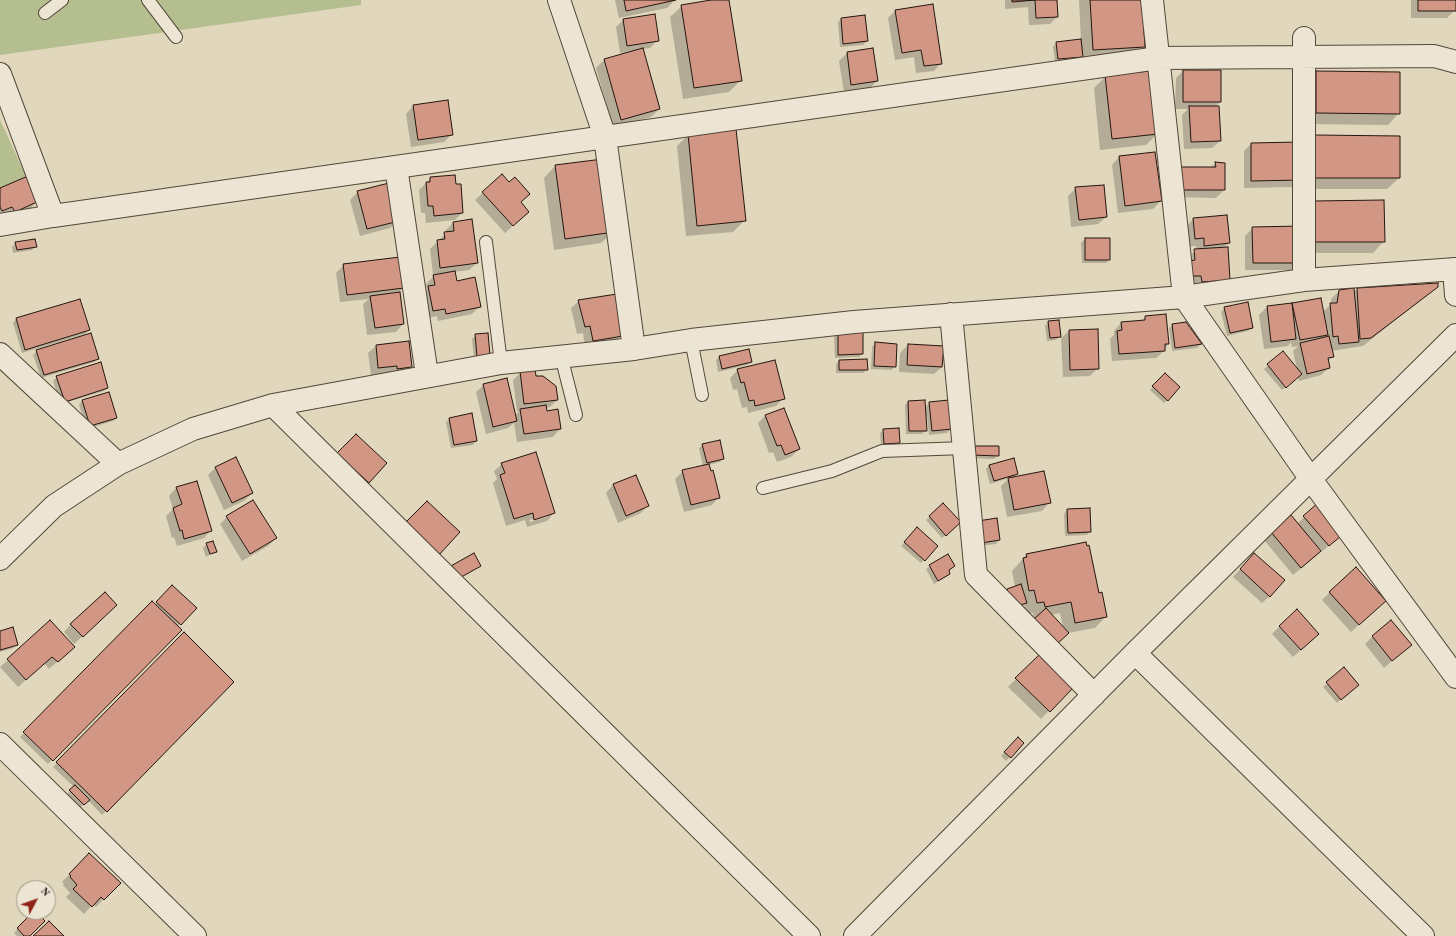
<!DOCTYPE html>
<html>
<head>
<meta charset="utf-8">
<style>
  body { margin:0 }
  #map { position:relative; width:1456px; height:936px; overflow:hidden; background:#e1d7bc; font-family:"Old Standard TT",serif }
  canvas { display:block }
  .north { position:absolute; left:16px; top:880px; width:40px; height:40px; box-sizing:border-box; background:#ece5d3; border:1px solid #9c9285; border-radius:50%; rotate:49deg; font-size:11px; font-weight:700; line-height:16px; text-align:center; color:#25150f }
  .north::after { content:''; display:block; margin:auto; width:14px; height:18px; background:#8f2418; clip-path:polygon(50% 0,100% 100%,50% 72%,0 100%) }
</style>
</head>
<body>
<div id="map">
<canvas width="1456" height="936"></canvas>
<div class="north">N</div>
</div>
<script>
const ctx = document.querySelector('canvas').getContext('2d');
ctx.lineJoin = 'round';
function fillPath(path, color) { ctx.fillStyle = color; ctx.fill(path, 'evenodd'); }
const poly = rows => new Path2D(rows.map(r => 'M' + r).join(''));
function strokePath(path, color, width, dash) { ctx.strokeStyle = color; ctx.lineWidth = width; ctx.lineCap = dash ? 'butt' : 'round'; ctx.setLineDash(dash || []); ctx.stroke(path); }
const green = poly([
  [0,0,361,0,361,5,0,55],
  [0,120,32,189,0,192]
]);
const shadow = poly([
  [615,0,675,0,667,8,619,18],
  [718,0,728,0,740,81,729,92,683,99,670,17,682,6],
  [1005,0,1056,0,1057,17,1050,24,1029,25,1028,7,1005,9],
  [1079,0,1141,0,1143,46,1132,58,1082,61,1082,57,1078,60,1055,62,1053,46,1057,43,1081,40],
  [1411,0,1455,0,1455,10,1447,18,1411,18],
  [895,11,941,63,934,71,916,73,914,57,895,60,888,18],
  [864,16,867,41,863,45,840,47,838,22,841,19],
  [623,20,658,40,650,48,642,49,659,109,651,117,613,127,596,68,604,60,633,52,620,53,616,27],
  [872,50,877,81,869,89,844,92,839,61,847,53],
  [1183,71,1220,102,1215,107,1220,141,1212,148,1184,149,1182,115,1188,109,1175,109,1176,78],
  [1316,72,1399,113,1388,125,1305,124,1305,84],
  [1106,76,1157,134,1146,145,1100,150,1094,88],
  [413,106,452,134,444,142,411,147,406,114],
  [688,135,745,220,733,232,686,236,677,146],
  [1399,137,1399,178,1387,189,1303,189,1303,148],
  [1251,144,1300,180,1292,187,1244,188,1244,151],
  [1119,157,1161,201,1153,209,1118,213,1112,165],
  [1216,163,1224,190,1216,198,1173,197],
  [555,166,613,232,601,243,554,250,544,178],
  [502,175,520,219,505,233,475,200],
  [431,178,462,213,455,220,426,223,425,213,421,213,419,190],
  [1076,188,1106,217,1098,224,1071,227,1068,196],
  [0,189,38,200,31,208,7,219,0,215],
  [358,192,397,221,390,228,360,236,350,200],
  [1303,214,1384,241,1373,253,1304,253],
  [1193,219,1229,243,1224,248,1229,280,1194,289,1194,283,1184,284,1187,257,1197,250,1196,246,1188,246,1186,227],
  [453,223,477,263,469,270,454,272,456,282,479,307,472,314,438,321,437,316,426,318,421,295,427,289,426,284,436,274,433,275,430,249,446,233,446,230],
  [1253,228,1300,262,1292,270,1245,270,1245,236],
  [1085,239,1109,239,1109,260,1106,263,1082,263,1081,243],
  [16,243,36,246,32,250,13,253,12,247],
  [344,265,403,288,399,292,403,324,396,332,367,335,363,304,369,299,340,302,336,273],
  [1437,287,1363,346,1331,351,1333,356,1327,362,1329,368,1321,375,1299,381,1298,376,1282,390,1264,369,1283,352,1297,369,1293,351,1298,346,1292,347,1291,342,1288,346,1264,349,1259,315,1267,307,1320,299,1323,312,1331,304,1331,299,1339,291,1353,293,1357,289],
  [80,300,89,330,85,334,22,353,13,323,16,319],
  [579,301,622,335,615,343,585,348,583,333,577,334,571,308],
  [1225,308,1252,328,1248,331,1227,336,1221,312],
  [1146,317,1168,344,1164,351,1156,358,1112,361,1110,339,1114,335,1114,331,1121,323,1140,322],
  [1048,322,1059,337,1056,340,1047,341,1045,326],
  [1185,323,1201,344,1197,348,1172,351,1169,328,1173,325],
  [1097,330,1098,368,1090,376,1063,377,1061,338,1069,331],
  [838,333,862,354,859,357,835,358,834,337],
  [476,335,489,355,474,360,472,339],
  [408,342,411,367,403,374,389,373,371,375,368,353,376,346],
  [875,343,895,367,891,370,871,369,872,347],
  [908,345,943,347,942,367,934,374,899,372,900,353],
  [748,350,751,362,747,365,718,372,716,360,719,357],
  [37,351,98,359,94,362,41,378,33,355],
  [839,361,867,369,863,373,836,373,836,364],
  [738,370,784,398,776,406,748,413,747,407,742,408,737,389,733,390,730,378],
  [521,372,535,377,557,400,550,407,545,408,546,412,557,410,560,429,553,437,517,442,514,423,508,428,486,434,476,392,484,385,515,416,519,411,517,411,513,380],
  [1165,374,1168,400,1164,403,1150,390],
  [57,377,107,388,104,391,61,404,53,381],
  [82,401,116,418,113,421,87,429,79,405],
  [908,402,925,408,929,403,951,429,947,433,929,435,927,416,925,416,926,430,922,434,906,434,905,405],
  [783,409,799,449,791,457,777,462,773,452,769,453,758,423,765,416],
  [449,419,476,441,473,445,451,448,446,422],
  [884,430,899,443,896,447,881,447,880,433],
  [356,435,386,463,360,490,331,461],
  [703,445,723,458,720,462,708,465,719,497,712,505,684,512,675,479,683,471,703,466,699,448],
  [968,450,998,455,994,459,968,458],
  [502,464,554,513,547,521,527,527,525,520,506,526,493,483,497,479,494,471],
  [547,515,547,517,530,522,529,520],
  [989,465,1017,474,1013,478,1049,503,1042,511,1007,517,1001,486,1009,478,990,484,986,469],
  [215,468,252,493,244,501,224,510,208,475],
  [196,482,211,530,204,538,177,546,174,537,172,538,166,516,173,509,169,496,176,488],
  [613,485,648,505,641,513,618,523,606,493],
  [1319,503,1337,539,1293,575,1264,540,1271,532,1297,524],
  [943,504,956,526,942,538,926,520],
  [1067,510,1090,531,1087,535,1065,536,1064,514],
  [227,517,276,538,268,546,242,561,220,524],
  [975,525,999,540,996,544,978,546],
  [914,532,924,560,921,563,901,546],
  [207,544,216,552,206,557,203,548],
  [1027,554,1098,594,1106,616,1095,628,1068,633,1038,617,1034,618,1033,613,1026,614,1024,605,1022,607,1009,610,1023,606,1023,603,1004,593,1008,589,1015,587,1012,571],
  [1060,613,1063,627,1051,615],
  [948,555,954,566,948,571,949,574,946,577,934,584,926,569],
  [1247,562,1270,596,1262,603,1233,577],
  [172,586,195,608,177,627,180,630,48,764,20,737,152,603,155,605],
  [1330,592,1377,608,1351,632,1322,600],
  [108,613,74,644,64,632,71,624],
  [1280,626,1311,641,1293,657,1272,634],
  [0,632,17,644,13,648,0,652],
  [184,634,233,682,102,815,88,800,80,808,67,794,74,787,53,767],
  [1373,636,1410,645,1384,668,1365,644],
  [66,654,49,669,44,663,18,687,0,667,8,660],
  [1039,656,1071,688,1041,719,1008,687],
  [1344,669,1354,688,1337,703,1323,687],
  [1014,742,1023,743,1006,761,1001,756],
  [89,854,119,883,96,907,93,904,84,914,66,897,70,893,63,885,64,884,62,882],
  [35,912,29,936,17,936,14,933]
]);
const building = poly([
  [624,0,676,0,626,11,624,0],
  [711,0,729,0,742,81,694,88,681,5,711,0],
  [1012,0,1057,0,1058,17,1036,18,1035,0,1012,2,1012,0],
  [1090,0,1142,0,1145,47,1093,50,1090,0],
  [1418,0,1456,0,1456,11,1418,11,1418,0],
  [933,4,942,64,924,66,921,50,902,53,895,10,933,4],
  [655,14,659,41,627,46,623,19,655,14],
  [865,15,868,41,843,44,841,18,865,15],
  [1081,39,1083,57,1058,59,1056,42,1081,39],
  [643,48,660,109,621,120,604,59,643,48],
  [873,48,878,81,851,85,847,52,873,48],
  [1183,70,1221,70,1221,102,1183,102,1183,70],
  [1151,71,1158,134,1112,139,1105,75,1151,71],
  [1316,71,1400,72,1400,114,1316,113,1316,71],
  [448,100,453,135,418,140,413,105,448,100],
  [1189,106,1219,106,1221,141,1191,142,1189,106],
  [736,129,746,221,697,226,688,134,736,129],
  [1314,135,1400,136,1400,178,1314,178,1314,135],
  [1300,142,1301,180,1251,181,1251,143,1300,142],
  [1155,152,1162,201,1125,206,1119,156,1155,152],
  [603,159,614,232,565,239,555,165,603,159],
  [1215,162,1225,163,1225,190,1180,190,1180,167,1216,167,1215,162],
  [502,174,509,182,515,177,530,194,521,202,529,212,513,226,482,192,502,174],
  [455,175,456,184,461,184,463,213,434,216,433,206,428,206,426,182,430,182,430,177,455,175],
  [28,176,39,201,15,212,12,207,2,211,0,207,0,188,28,176],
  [389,183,399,221,367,229,357,191,389,183],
  [1104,185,1107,217,1079,220,1075,187,1104,185],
  [1384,200,1385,242,1314,242,1314,201,1384,200],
  [1227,215,1230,243,1204,246,1204,238,1195,239,1193,218,1227,215],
  [472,219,478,263,440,268,437,240,445,239,444,232,454,231,453,222,472,219],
  [1301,226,1301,263,1253,263,1252,227,1301,226],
  [1085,238,1110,238,1110,260,1085,260,1085,238],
  [35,239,37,247,17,250,15,242,35,239],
  [1228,247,1230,280,1202,282,1201,276,1191,276,1190,261,1195,260,1194,249,1228,247],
  [400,257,404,288,347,295,343,264,400,257],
  [455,271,457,281,475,277,481,307,446,314,445,309,433,311,428,286,435,285,433,275,455,271],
  [1438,283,1438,287,1371,338,1360,339,1357,288,1438,283],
  [1354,288,1359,342,1339,344,1338,336,1333,337,1330,303,1337,303,1339,290,1354,288],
  [400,292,404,324,375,328,370,296,400,292],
  [617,294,623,336,593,341,590,326,585,327,578,300,617,294],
  [1321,298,1328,335,1300,340,1292,303,1321,298],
  [80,299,90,330,25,350,16,318,80,299],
  [1248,302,1253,328,1230,333,1224,307,1248,302],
  [1292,303,1296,339,1271,342,1267,306,1292,303],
  [1166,314,1169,344,1165,344,1165,351,1119,354,1117,331,1122,330,1121,322,1145,320,1145,316,1166,314],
  [1059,320,1061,337,1050,338,1048,321,1059,320],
  [1186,322,1202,344,1175,348,1172,324,1186,322],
  [1098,329,1099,369,1070,370,1069,330,1098,329],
  [838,332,863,332,863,354,838,355,838,332],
  [91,333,99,359,44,375,36,350,91,333],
  [488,333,490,355,477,357,475,334,488,333],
  [1329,336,1334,357,1328,358,1330,368,1307,374,1300,343,1329,336],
  [409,341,412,367,397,369,397,366,378,368,376,345,409,341],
  [875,342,897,344,896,367,874,366,875,342],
  [908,344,944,346,942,367,907,365,908,344],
  [749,349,752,362,722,369,719,356,749,349],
  [1283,351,1302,374,1286,388,1267,364,1283,351],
  [867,359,868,370,839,370,839,360,867,359],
  [775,360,785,399,755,406,754,400,749,401,744,382,741,383,737,369,775,360],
  [101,362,108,388,65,402,56,376,101,362],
  [535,369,536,376,543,376,556,386,558,400,524,404,520,371,535,369],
  [1165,373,1180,387,1168,401,1152,386,1165,373],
  [507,378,517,421,493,427,483,384,507,378],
  [109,392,117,418,90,426,82,400,109,392],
  [925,400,927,431,909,431,908,401,925,400],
  [949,400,952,429,932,431,929,402,949,400],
  [546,405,547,411,558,409,561,429,524,434,520,409,546,405],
  [784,408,800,449,785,455,781,445,777,446,765,415,784,408],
  [472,413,477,441,454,445,449,418,472,413],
  [899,428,900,443,884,444,883,429,899,428],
  [356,434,387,463,369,483,337,453,356,434],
  [720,440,724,459,707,463,702,444,720,440],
  [971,446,999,446,999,456,971,455,971,446],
  [536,452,555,513,534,520,533,513,514,519,500,475,505,473,501,463,536,452],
  [236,457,253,493,232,503,215,467,236,457],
  [1014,458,1018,474,994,481,989,465,1014,458],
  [709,464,711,471,713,470,720,498,691,505,682,470,709,464],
  [1044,471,1051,503,1014,510,1008,478,1044,471],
  [636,475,649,506,626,516,613,484,636,475],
  [197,481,212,531,184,539,182,530,180,531,173,508,182,504,176,487,197,481],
  [253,500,277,538,250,554,226,516,253,500],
  [427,501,460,532,438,556,404,524,427,501],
  [1319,502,1346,532,1329,546,1303,516,1319,502],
  [943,503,961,522,946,536,929,516,943,503],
  [1090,508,1091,532,1068,533,1067,509,1090,508],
  [1291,515,1321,551,1301,568,1271,532,1291,515],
  [997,518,1000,540,981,543,978,521,997,518],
  [917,527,938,546,925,561,904,542,917,527],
  [213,541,217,552,210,554,206,543,213,541],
  [1086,542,1087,546,1089,545,1099,593,1102,592,1107,617,1075,623,1071,602,1045,607,1044,602,1037,603,1034,590,1029,591,1023,558,1027,557,1026,554,1086,542],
  [474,553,481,566,456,580,449,567,474,553],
  [1254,553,1285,580,1270,597,1240,569,1254,553],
  [948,554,955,566,949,570,950,574,938,581,929,565,948,554],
  [1356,567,1386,601,1359,625,1329,592,1356,567],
  [1021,584,1027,603,1013,607,1007,589,1021,584],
  [172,585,197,608,181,625,156,602,172,585],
  [105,592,117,605,83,637,70,624,105,592],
  [152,601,182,630,53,761,23,732,152,601],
  [1046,608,1069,633,1057,644,1034,619,1046,608],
  [1297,609,1319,634,1301,650,1279,626,1297,609],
  [50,620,75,647,58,662,52,657,26,680,7,659,50,620],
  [1391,620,1412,645,1392,661,1372,636,1391,620],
  [13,627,18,645,0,650,0,631,13,627],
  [184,632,234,682,107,812,56,762,184,632],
  [1039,655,1073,688,1050,712,1015,678,1039,655],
  [1344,667,1359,685,1341,700,1326,682,1344,667],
  [1018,737,1024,743,1011,758,1004,752,1018,737],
  [75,785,90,800,84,805,69,790,75,785],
  [89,853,121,883,104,900,101,897,92,907,73,889,77,885,70,877,71,876,69,874,89,853],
  [33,912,37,912,45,921,30,936,24,936,17,928,33,912],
  [49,921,64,936,33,936,49,921]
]);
const lane = poly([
  [148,0,176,37],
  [45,13,62,0],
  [486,242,501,363],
  [691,340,702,395],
  [561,356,576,415],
  [763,488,832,471,882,451,964,448]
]);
const street = poly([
  [559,0,605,137,634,349],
  [1152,0,1184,297,1310,478,1456,677],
  [0,74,53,216],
  [396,167,427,375],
  [0,225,53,216,1158,58,1434,56,1456,62],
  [1454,269,1456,295],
  [1304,280,1304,38],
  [951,314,976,575,1094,695],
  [0,354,118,464],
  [273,405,809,936],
  [0,559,54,506,118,464,193,429,273,405,501,363,634,349,691,340,854,322,1184,297,1304,280,1456,269],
  [1135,653,1423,936],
  [0,744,195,936],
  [855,936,1135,653,1456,335]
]);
fillPath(green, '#b4be8f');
fillPath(shadow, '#0003');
fillPath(building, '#d29784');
strokePath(building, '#25150f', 1);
strokePath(lane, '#54463a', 14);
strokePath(street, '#54463a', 24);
strokePath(lane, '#ece5d3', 12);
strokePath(street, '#ece5d3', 22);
</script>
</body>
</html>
